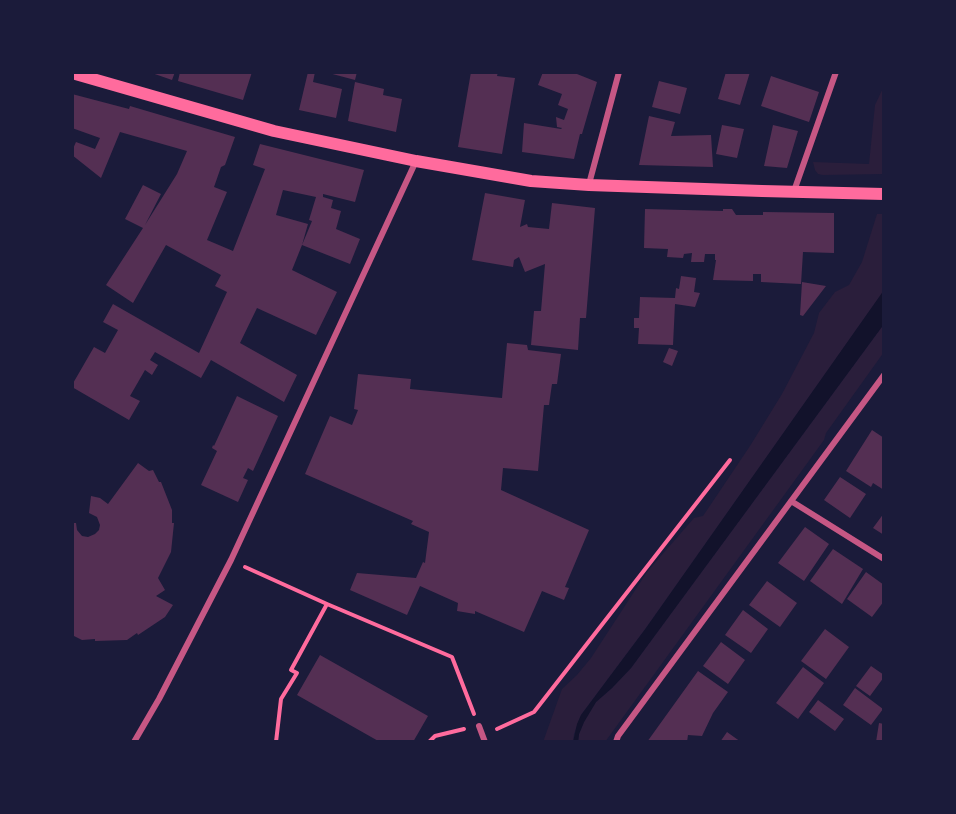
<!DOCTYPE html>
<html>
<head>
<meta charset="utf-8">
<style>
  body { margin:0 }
  #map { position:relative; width:956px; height:814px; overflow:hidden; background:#1b1b3a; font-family:"Archivo Narrow",sans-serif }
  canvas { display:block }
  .frame { position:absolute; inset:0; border:74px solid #1b1b3a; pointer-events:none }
</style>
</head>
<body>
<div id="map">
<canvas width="956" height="814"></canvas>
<div class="frame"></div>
</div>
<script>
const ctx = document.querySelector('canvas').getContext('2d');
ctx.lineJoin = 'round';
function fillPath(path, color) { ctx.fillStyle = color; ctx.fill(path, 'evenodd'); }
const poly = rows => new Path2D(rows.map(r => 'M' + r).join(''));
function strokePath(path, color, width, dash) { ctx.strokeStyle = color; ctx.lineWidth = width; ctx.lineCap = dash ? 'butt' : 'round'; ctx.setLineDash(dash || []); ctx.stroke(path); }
const green = poly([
  [884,86,884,174,823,175,818,174,815,170,813,162,869,164,875,105],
  [877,214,884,214,883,292,646,628,581,715,574,734,573,742,543,742,562,689,577,675,591,658,647,572,694,518,703,516,750,446,782,394,814,333,819,313,835,292,849,285,862,262],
  [884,324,884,352,826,433,824,440,605,742,578,742,579,734,584,722,596,702,612,688,631,668]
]);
const water = poly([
  [884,290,884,324,631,668,612,688,596,702,584,722,579,734,578,742,573,742,577,724,581,715,646,628]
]);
const building = poly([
  [149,72,175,72,172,80],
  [180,72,252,72,243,100,178,81],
  [308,72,315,72,313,82,342,89,336,118,299,110],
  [325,72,357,72,355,80],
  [471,72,498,72,497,76,515,78,502,154,458,147],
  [543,72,572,72,597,82,582,134,580,134,574,159,522,152,524,123,561,129,562,128,557,127,556,117,564,120,568,109,558,105,562,94,538,85],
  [726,72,750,72,740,105,718,99],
  [771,76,819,92,809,122,761,106],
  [659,81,687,88,680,114,652,107],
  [355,82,384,89,383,95,402,99,396,132,348,121],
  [72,94,129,109,130,106,235,137,225,165,221,167,214,187,227,192,207,240,233,251,265,169,253,165,260,144,364,170,355,202,323,194,323,197,333,200,331,208,341,211,336,229,360,239,350,264,302,245,292,270,337,292,316,335,257,308,240,343,297,375,284,402,211,360,201,378,155,352,150,360,158,365,152,375,145,370,130,396,140,401,129,420,72,387,72,385,94,347,105,353,118,330,103,322,113,304,199,353,227,292,215,286,221,275,166,245,133,303,106,285,143,228,125,219,143,185,161,194,145,225,177,174,187,151,120,132,101,178,72,155,72,151,76,142,95,149,100,138,72,128],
  [283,190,316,197,309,220,312,221,302,245,308,224,276,215],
  [649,116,675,122,671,136,711,135,713,167,639,165],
  [722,125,744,129,737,158,716,154],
  [773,125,798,131,787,168,764,166],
  [485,193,525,200,520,227,527,224,528,227,549,229,552,203,595,208,586,318,580,318,578,350,531,345,534,311,541,311,545,264,525,272,519,257,514,260,513,267,472,260],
  [645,209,723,211,723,209,732,209,736,215,763,215,763,212,834,213,834,253,803,252,801,284,761,282,761,274,753,274,753,281,713,280,716,260,715,260,715,254,705,254,704,262,691,262,692,253,684,254,683,258,667,257,668,249,644,248],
  [681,276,696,278,694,292,700,293,695,307,675,304,673,345,638,344,639,328,634,328,634,318,639,318,640,297,675,298,676,288,679,289],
  [802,282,826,286,803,316,800,315],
  [507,343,527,345,528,350,561,354,557,384,552,384,549,405,544,405,538,471,503,468,501,490,589,530,565,587,569,588,564,600,542,591,524,632,475,611,475,614,457,611,458,603,420,586,407,615,350,590,357,573,416,578,423,562,425,563,429,532,411,524,413,521,305,474,330,416,352,425,358,410,354,409,358,374,411,379,410,389,502,398],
  [669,348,678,351,672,366,663,362],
  [237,396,278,416,253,471,248,468,243,478,248,480,238,502,201,485,217,451,212,448,213,445,214,446],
  [872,430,884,438,884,490,873,483,871,487,846,471],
  [138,463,149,471,153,470,159,482,161,482,172,510,172,523,174,523,171,552,158,578,165,590,156,596,173,605,165,617,138,635,137,633,127,640,95,641,95,639,82,640,72,635,72,523,76,523,77,530,82,536,88,537,95,534,99,530,100,525,97,517,89,513,91,496,100,498,108,504],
  [840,477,866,494,850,518,824,500],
  [884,513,884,535,873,528],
  [805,527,829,544,804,581,778,563],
  [833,549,863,569,842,604,810,581],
  [866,572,884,585,884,601,872,617,847,599],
  [767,581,797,603,780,627,749,605],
  [743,610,768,629,751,653,725,635],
  [825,629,849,647,826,679,801,661],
  [721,642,745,660,728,684,703,666],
  [320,655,428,716,413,742,380,742,297,695],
  [871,666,884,675,884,677,870,696,856,686],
  [803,667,824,683,798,719,776,703],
  [698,671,728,692,713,713,702,736,688,735,687,742,647,742],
  [855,688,883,709,871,725,843,705],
  [818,700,844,719,835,731,809,712],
  [879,723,884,724,884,742,876,742],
  [727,732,741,742,720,742]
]);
const path = poly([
  [245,567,327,604,452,657,474,714],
  [497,729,534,712,730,460],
  [276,742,281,699,297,673,291,670,327,604],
  [429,742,435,736,464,729]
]);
const minor = poly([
  [589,184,619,72],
  [794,191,836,72],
  [791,501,884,559],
  [479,726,485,742],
  [134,742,159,699,231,560,416,161],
  [616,742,618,736,884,375]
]);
const secondary = poly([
  [72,73,274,131,416,161,531,181,589,185,762,191,884,194]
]);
fillPath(green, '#2a1e3b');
fillPath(water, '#12122b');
fillPath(building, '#542f53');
strokePath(path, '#ff6b9d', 4);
strokePath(minor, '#c65784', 6);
strokePath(secondary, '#ff6b9d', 12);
</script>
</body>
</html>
